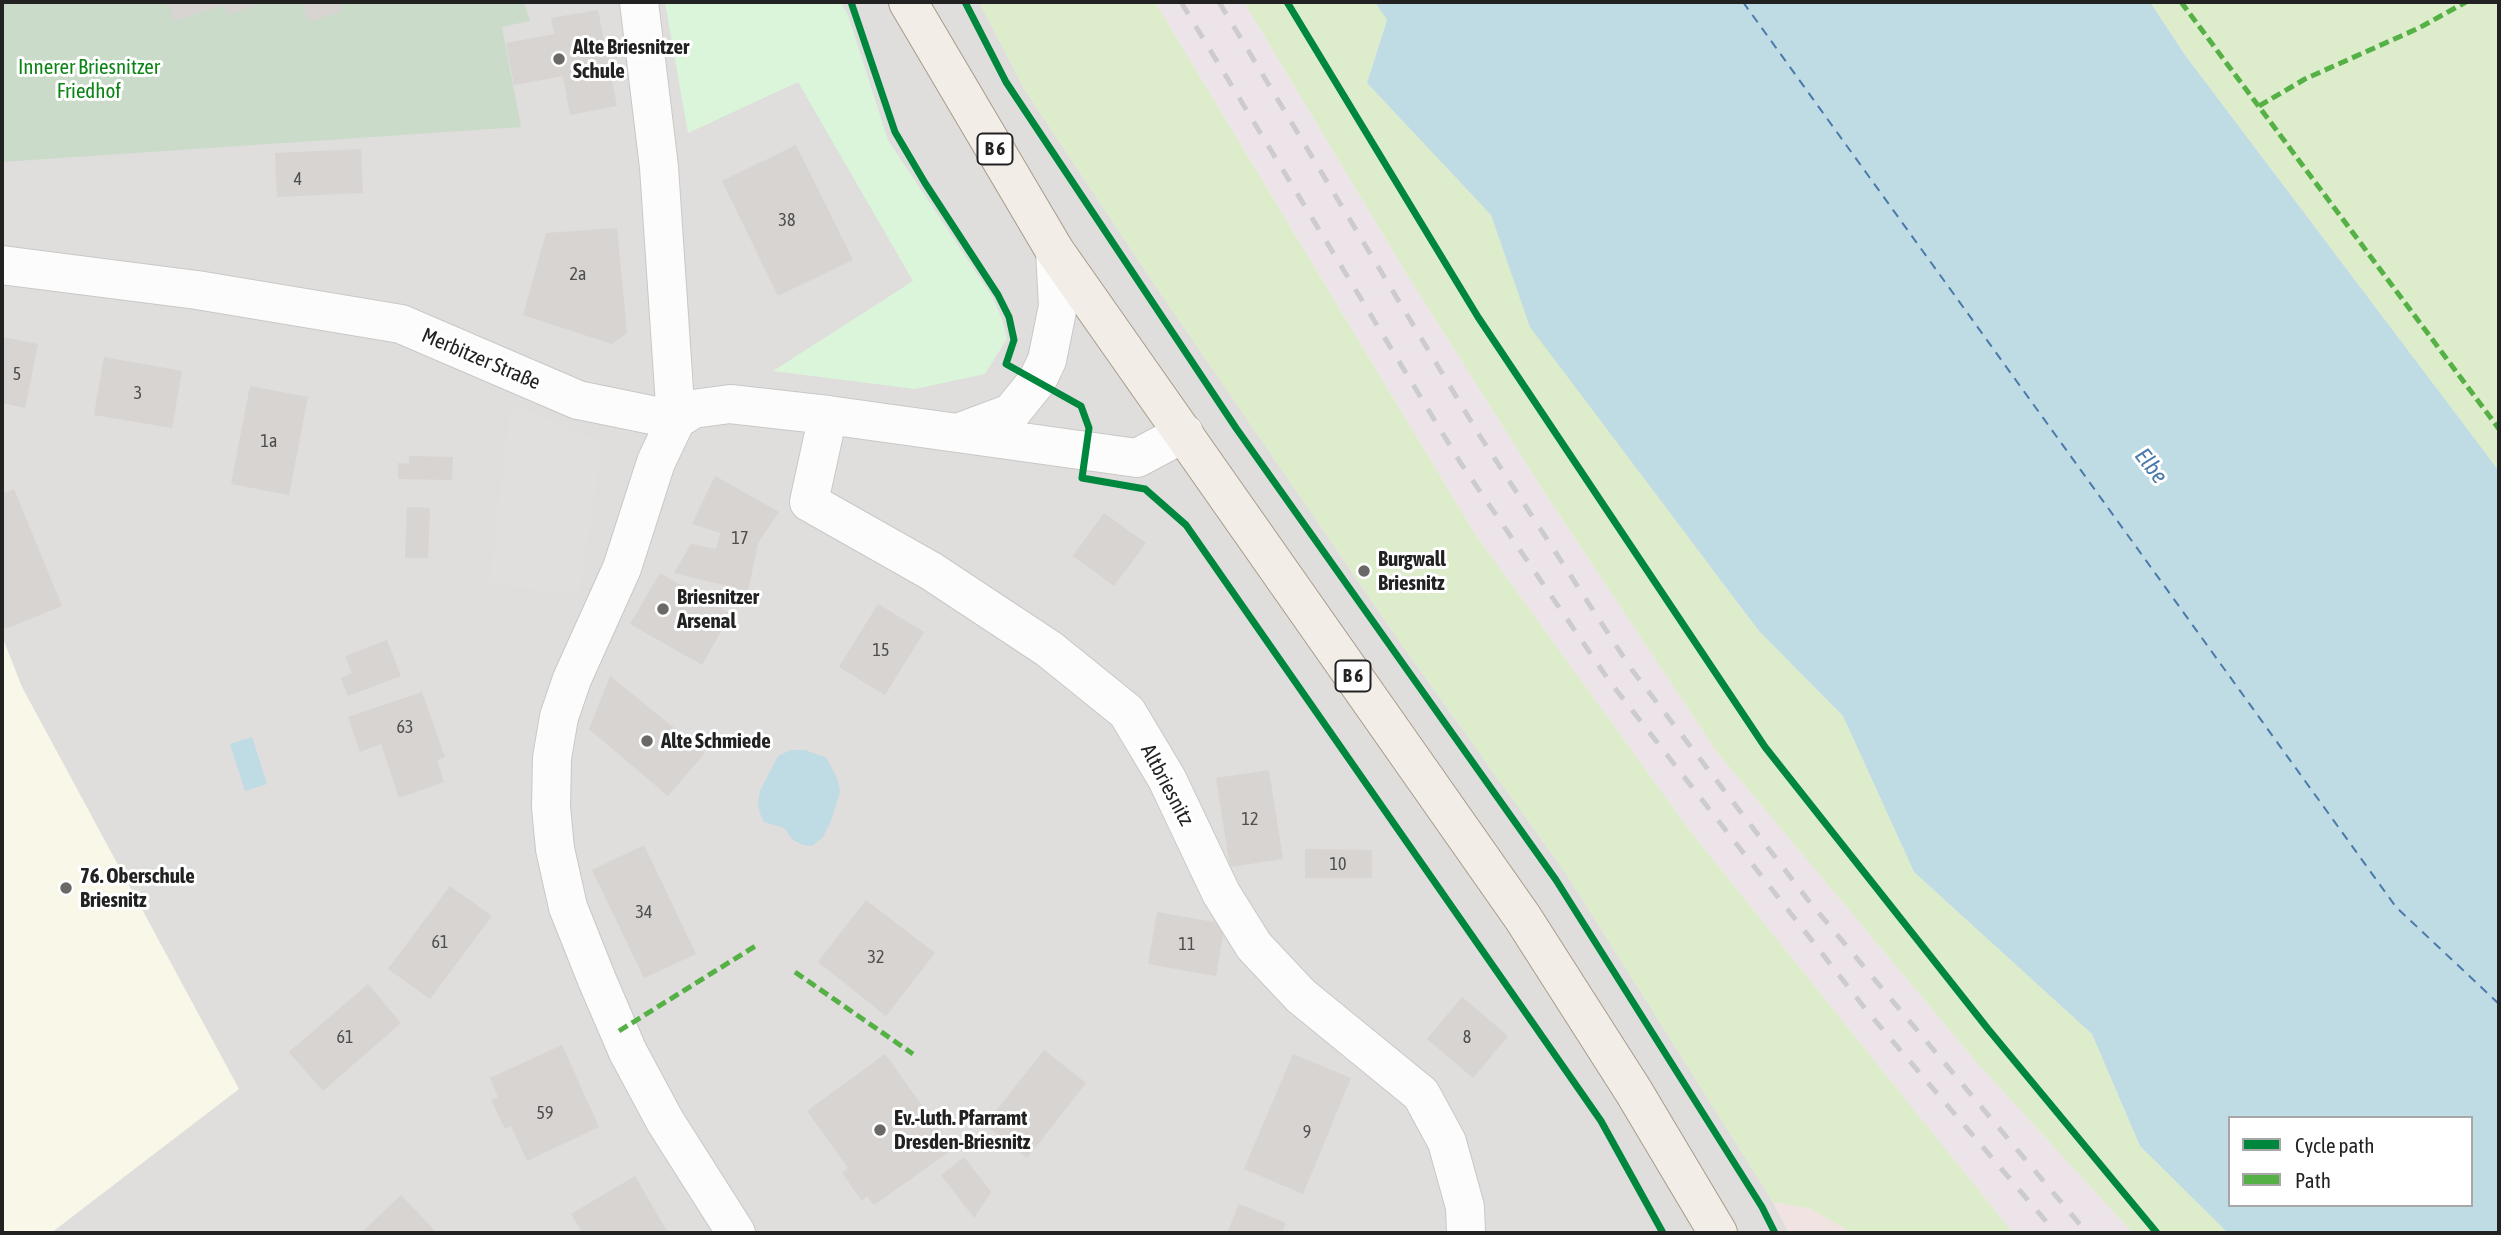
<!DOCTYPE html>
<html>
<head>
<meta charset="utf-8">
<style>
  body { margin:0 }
  #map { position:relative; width:2501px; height:1235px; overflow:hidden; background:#f0eeeb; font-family:"Asap Condensed",sans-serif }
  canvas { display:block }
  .frame { position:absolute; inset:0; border:4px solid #222; pointer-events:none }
  .legend { position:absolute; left:2228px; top:1116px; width:245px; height:91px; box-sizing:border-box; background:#fff; border:2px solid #a7a7a7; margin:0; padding:9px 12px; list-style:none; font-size:21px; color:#222 }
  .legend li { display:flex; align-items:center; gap:14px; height:35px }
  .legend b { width:35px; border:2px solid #a7a7a7 }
</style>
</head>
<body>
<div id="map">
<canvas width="2501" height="1235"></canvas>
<div class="frame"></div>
<ul class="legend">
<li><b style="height:9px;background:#00873e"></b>Cycle path</li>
<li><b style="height:9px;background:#55b145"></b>Path</li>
</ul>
</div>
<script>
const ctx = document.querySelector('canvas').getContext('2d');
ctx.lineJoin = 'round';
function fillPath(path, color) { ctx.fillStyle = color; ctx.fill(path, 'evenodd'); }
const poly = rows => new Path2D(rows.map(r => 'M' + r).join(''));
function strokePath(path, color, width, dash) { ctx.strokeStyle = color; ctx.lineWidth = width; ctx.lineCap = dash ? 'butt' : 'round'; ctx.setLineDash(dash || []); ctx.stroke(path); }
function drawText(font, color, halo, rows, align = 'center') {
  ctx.font = font + ' "Asap Condensed",sans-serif'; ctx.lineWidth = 6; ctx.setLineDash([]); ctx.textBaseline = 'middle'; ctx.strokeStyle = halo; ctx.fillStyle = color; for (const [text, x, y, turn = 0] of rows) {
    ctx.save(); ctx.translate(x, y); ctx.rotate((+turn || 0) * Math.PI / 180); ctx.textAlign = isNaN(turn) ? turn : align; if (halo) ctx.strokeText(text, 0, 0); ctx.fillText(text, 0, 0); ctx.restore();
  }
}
const residential = poly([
  [2,2,979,2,1025,90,1159,291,1400,642,1567,875,1773,1202,1789,1233,2,1233]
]);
const commercial = poly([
  [1773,1202,1809,1208,1852,1233,1789,1233]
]);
const industrial = poly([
  [1155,2,1244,2,1408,276,1550,501,1717,752,1978,1064,2133,1233,2013,1233,1690,831,1475,534]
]);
const education = poly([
  [2,636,22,687,239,1089,51,1233,2,1233]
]);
const grass = poly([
  [979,2,1155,2,1475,534,1690,831,2013,1233,1852,1233,1809,1208,1773,1202,1567,875,1400,642,1159,291,1025,90],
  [1244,2,1375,2,1387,19,1367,83,1491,215,1531,327,1759,631,1843,716,1914,872,2092,1034,2140,1146,2228,1233,2133,1233,1978,1064,1717,752,1550,501,1408,276],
  [2150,2,2499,2,2499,471,2185,55]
]);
const cemetery = poly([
  [2,2,524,2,530,21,502,27,521,127,2,162]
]);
const park = poly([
  [665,2,841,2,848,15,888,140,992,296,1002,319,1007,339,985,374,915,389,773,371,913,281,798,82,688,133]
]);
const parking = poly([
  [511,404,603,442,579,594,489,584]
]);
const water = poly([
  [1375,2,2150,2,2185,55,2499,471,2499,1233,2228,1233,2140,1146,2092,1034,1914,872,1843,716,1759,631,1530,327,1491,215,1367,83,1387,20],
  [2230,1118,2471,1118,2471,1205,2230,1205],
  [252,737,267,784,245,791,230,744],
  [791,750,805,750,827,758,838,781,840,792,831,821,823,837,812,846,803,845,793,840,784,828,764,822,760,813,758,803,760,791,778,756]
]);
const ferry = poly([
  [1743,2,2396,907,2499,1004]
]);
const building = poly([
  [168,2,267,2,227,15,224,5,174,21],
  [302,2,340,2,343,11,309,22],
  [598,10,617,106,570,115,563,76,514,85,506,43,554,34,551,18],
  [796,145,853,260,778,296,722,181],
  [361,149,363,193,277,197,275,153],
  [617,228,627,333,612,344,523,315,546,233],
  [2,337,38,344,25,408,2,403],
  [104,357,182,371,172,428,94,415],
  [250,386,308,397,289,495,231,484],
  [409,456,453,457,452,480,398,479,398,463,409,464],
  [715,476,779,512,758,543,748,591,674,573,691,544,716,549,720,533,692,524],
  [14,489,62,606,5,629,2,620,2,494],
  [407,507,430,508,428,558,405,558],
  [1104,513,1146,543,1114,586,1073,556],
  [660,573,731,614,702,665,630,624],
  [878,604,924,632,885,695,839,667],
  [387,640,401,676,348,696,341,678,352,673,345,656],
  [610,676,705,753,668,796,589,729],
  [422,692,445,757,437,760,444,782,399,798,381,744,360,752,348,717],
  [1269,770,1283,859,1230,867,1216,778],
  [644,845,696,954,644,978,592,870],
  [1305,849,1372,850,1372,878,1305,878],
  [450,886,492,916,430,999,388,969],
  [866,900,935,953,886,1016,818,962],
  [1157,912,1225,924,1216,976,1148,964],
  [368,984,401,1023,323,1091,289,1052],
  [1462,997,1508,1036,1473,1078,1427,1039],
  [562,1045,599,1127,527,1161,511,1126,505,1129,491,1100,498,1097,490,1078],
  [1044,1050,1086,1083,1027,1158,985,1125],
  [885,1054,953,1149,874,1205,867,1196,862,1201,842,1173,848,1168,807,1111],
  [1293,1054,1351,1078,1303,1194,1244,1169],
  [964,1157,991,1192,974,1218,941,1175],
  [635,1176,668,1233,583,1233,571,1214],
  [401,1195,437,1233,361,1233],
  [1239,1204,1286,1223,1282,1233,1227,1233]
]);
const minor = poly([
  [2,265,197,290,401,324,578,400,676,420,659,167,639,2],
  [828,415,809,502,931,571,1049,649,1127,712,1167,779,1221,893,1254,946,1301,996,1421,1094,1447,1142,1465,1207,1466,1233]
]);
const tertiary = poly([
  [960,432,1011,413,1037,381,1047,360,1058,306,1055,251],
  [736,1233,665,1121,628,1052,597,980,568,907,555,849,551,807,552,758,559,717,572,679,622,568,656,462,676,420,693,409,730,404,828,415,1137,458,1184,433]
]);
const primary = poly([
  [908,2,1055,251,1523,918,1634,1092,1718,1233]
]);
const rail = poly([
  [1181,2,1460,462,1610,682,1867,1011,2056,1233],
  [1219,2,1480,436,1632,670,1808,900,2087,1233]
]);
const quiet = poly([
  [2181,2,2499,429],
  [2259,106,2305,79,2419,28,2466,2],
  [795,972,913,1054],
  [619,1031,757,945]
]);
const cycleway = poly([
  [851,2,895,132,925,183,998,295,1009,317,1014,340,1006,364,1081,406,1089,428,1082,478,1145,489,1186,525,1601,1121,1663,1233],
  [965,2,1006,82,1236,428,1556,880,1762,1207,1775,1233],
  [1287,2,1478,317,1765,747,1988,1029,2157,1233]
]);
const markers = [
  [559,59,7,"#6a6968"],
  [1364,571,7,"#6a6968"],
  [663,609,7,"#6a6968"],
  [647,741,7,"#6a6968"],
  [66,888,7,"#6a6968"],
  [880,1130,7,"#6a6968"]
];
const numberNames = [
  ["4",298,179],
  ["38",787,220],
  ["2a",578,274],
  ["5",17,374],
  ["3",138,393],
  ["1a",269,441],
  ["17",740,538],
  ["15",881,650],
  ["63",405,727],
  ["12",1250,819],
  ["10",1338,864],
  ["34",644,912],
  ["61",440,942],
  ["11",1187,944],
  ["32",876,957],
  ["61",345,1037],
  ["8",1467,1037],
  ["59",545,1113],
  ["9",1307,1132]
];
const shields = [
  [995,149,35],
  [1353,676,35]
];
const shieldNames = [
  ["B 6",995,149],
  ["B 6",1353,676]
];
const poiNames = [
  ["Alte Briesnitzer",573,47],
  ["Schule",573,71],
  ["Burgwall",1378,559],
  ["Briesnitz",1378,583],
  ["Briesnitzer",677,597],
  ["Arsenal",677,621],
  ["Alte Schmiede",661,741],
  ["76. Oberschule",80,876],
  ["Briesnitz",80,900],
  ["Ev.-luth. Pfarramt",894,1118],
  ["Dresden-Briesnitz",894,1142]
];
const parkNames = [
  ["Innerer Briesnitzer",89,67],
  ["Friedhof",89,91]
];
const streetNames = [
  ["Merbitzer Straße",481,359,23],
  ["Altbriesnitz",1167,785,62]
];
const waterNames = [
  ["Elbe",2151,466,52]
];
fillPath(residential, '#dfdedc');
fillPath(commercial, '#f1e3e1');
fillPath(industrial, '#ede4e9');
fillPath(education, '#f8f7e8');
fillPath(grass, '#ddeccb');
fillPath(cemetery, '#cadbca');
fillPath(park, '#daf5da');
fillPath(parking, '#e0dfde');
fillPath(water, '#bfdbe3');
strokePath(ferry, '#4a7aab', 2, [9, 7]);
fillPath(building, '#d7d4d2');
strokePath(minor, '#c9c8c7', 40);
strokePath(tertiary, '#c9c8c7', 40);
strokePath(primary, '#a79c86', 40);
strokePath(minor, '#fdfcfc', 38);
strokePath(tertiary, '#fdfcfc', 38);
strokePath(primary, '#f3ede7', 38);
strokePath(rail, '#ccc', 5, [14, 14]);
strokePath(quiet, '#55b145', 5, [10, 5]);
strokePath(cycleway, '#00873e', 7);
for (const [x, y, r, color] of markers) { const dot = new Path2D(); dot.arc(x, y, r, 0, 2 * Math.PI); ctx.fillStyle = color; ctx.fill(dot); strokePath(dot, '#fff', 2.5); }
drawText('18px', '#4f4e4e', null, numberNames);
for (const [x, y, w] of shields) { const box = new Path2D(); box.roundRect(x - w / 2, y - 15.5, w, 31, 5); ctx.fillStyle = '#fff'; ctx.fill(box); strokePath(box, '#222', 2); }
drawText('bold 19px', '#222', null, shieldNames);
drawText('bold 21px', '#222', '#fff', poiNames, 'left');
drawText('21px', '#0c8416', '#fff', parkNames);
drawText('21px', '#222', '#fff', streetNames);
drawText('italic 23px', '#4a7aab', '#fff', waterNames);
</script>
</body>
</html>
